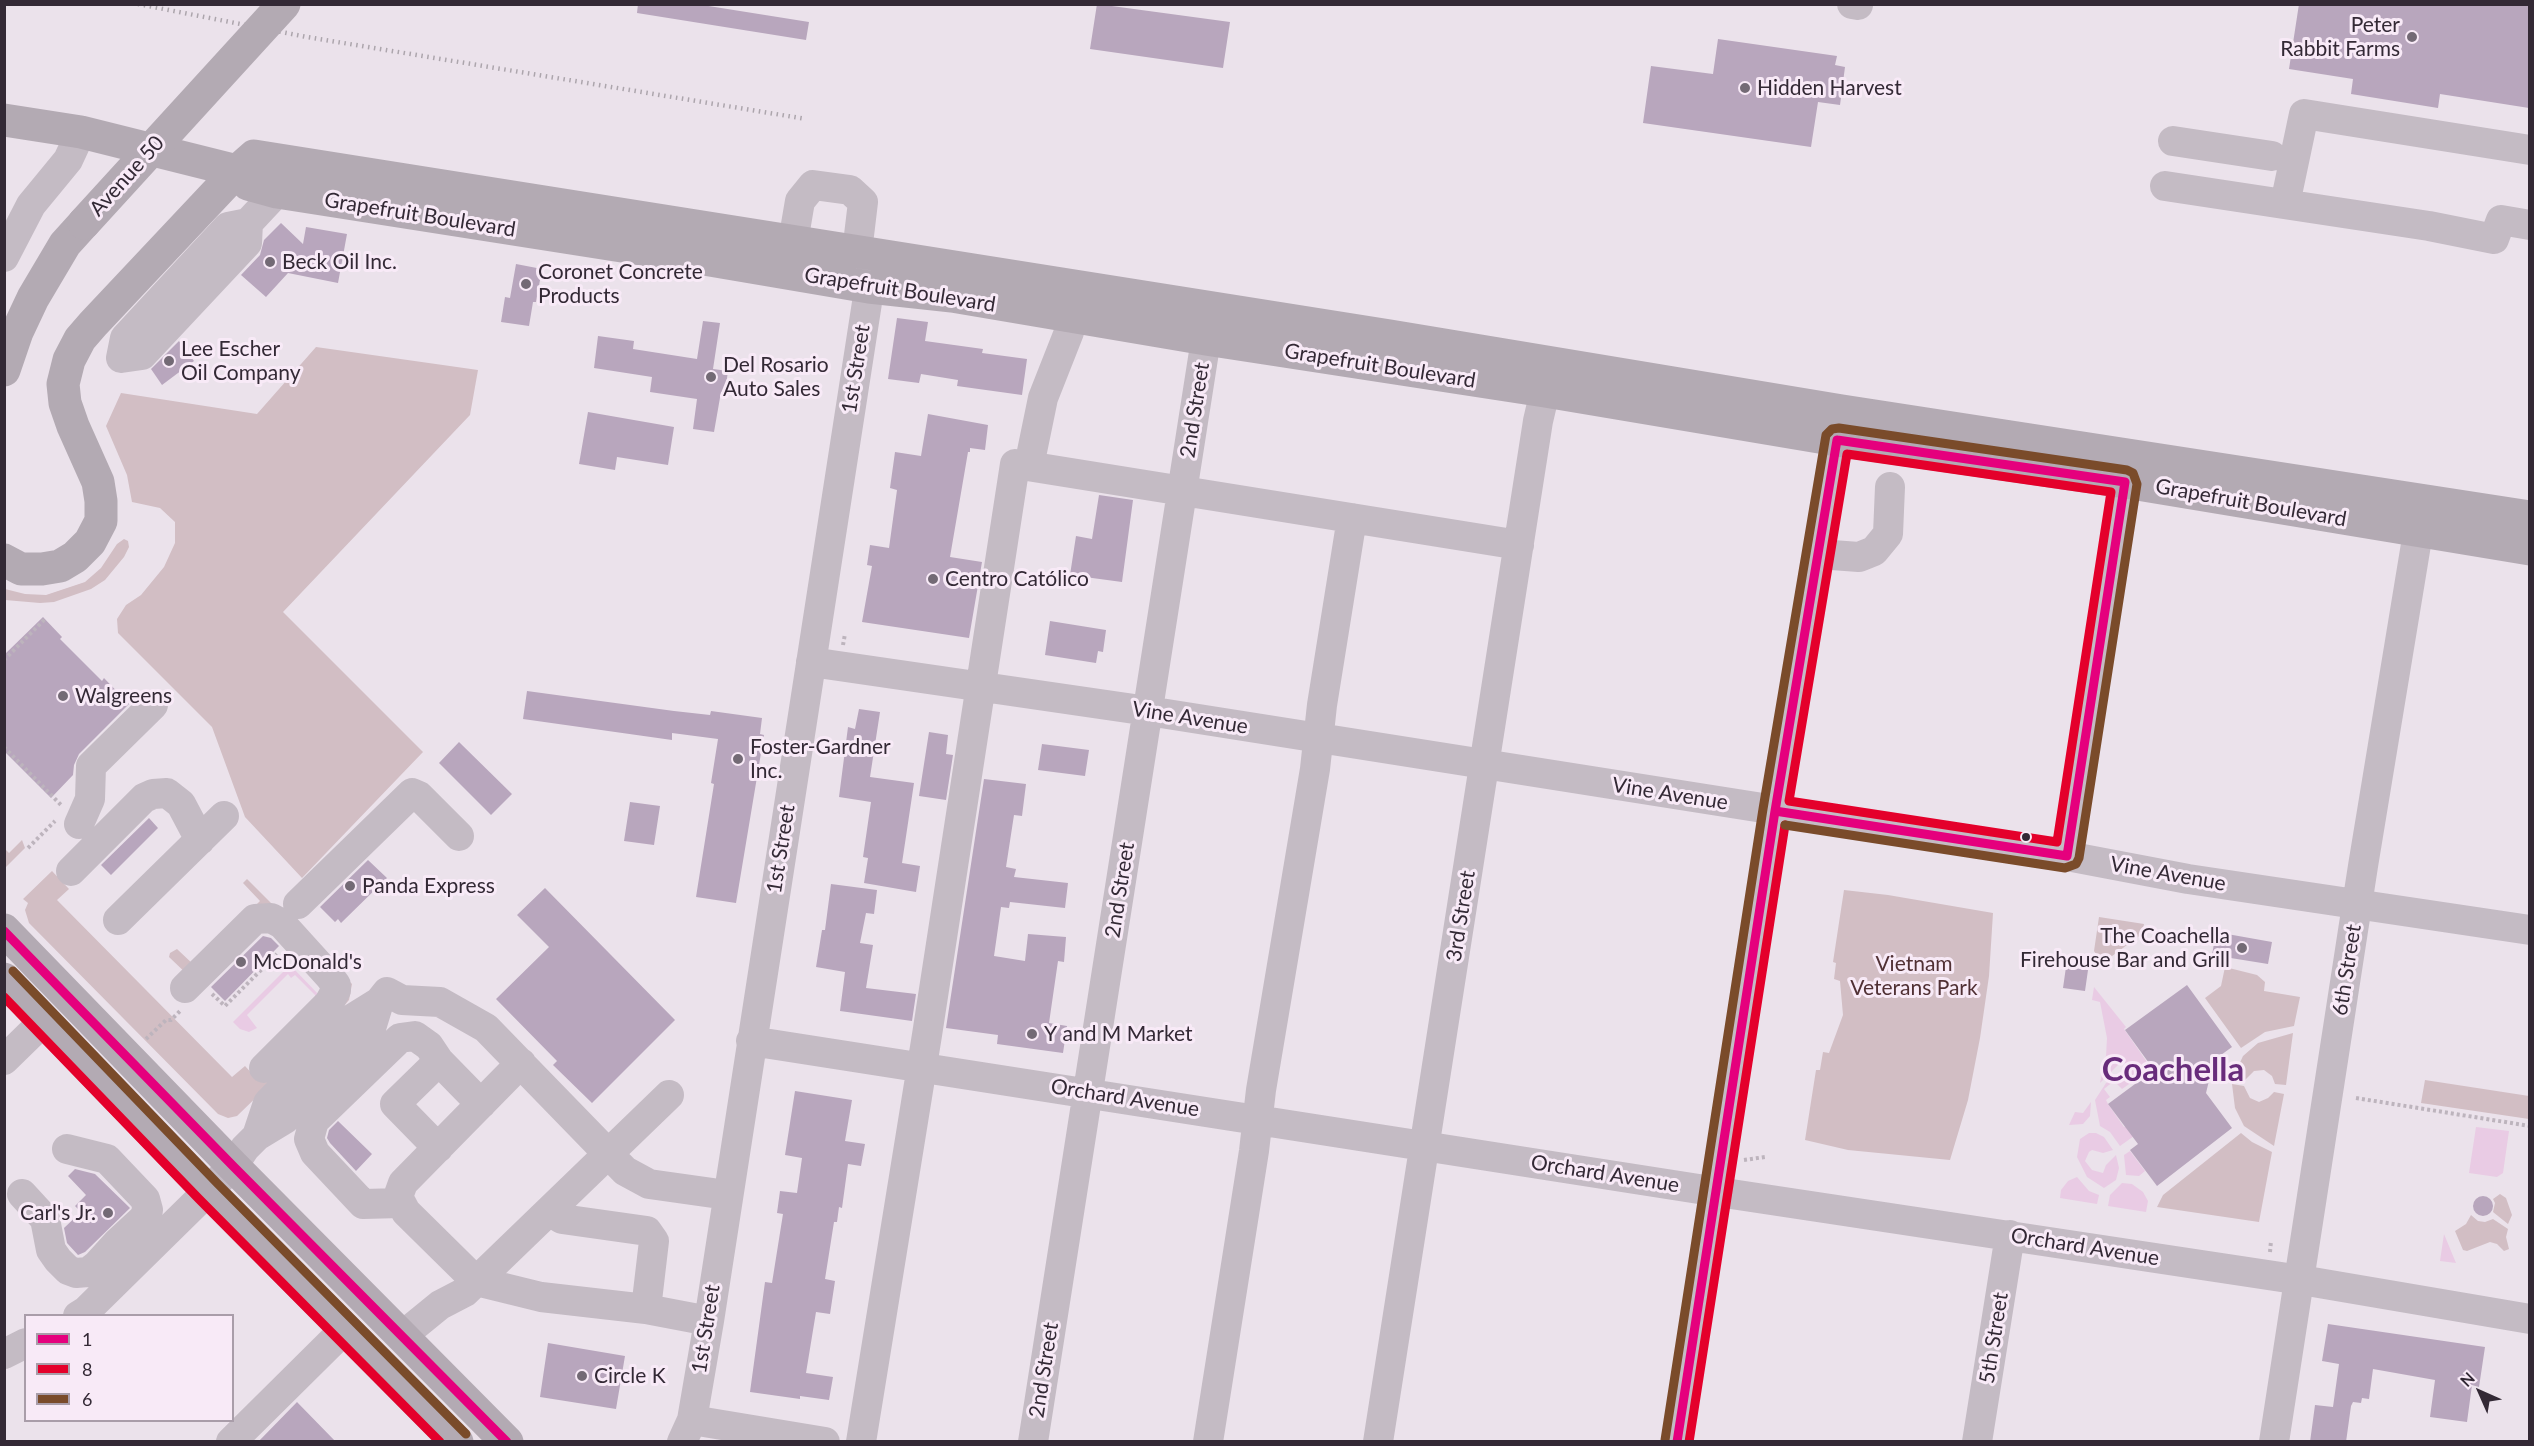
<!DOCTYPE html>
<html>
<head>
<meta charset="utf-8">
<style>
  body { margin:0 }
  #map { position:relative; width:2534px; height:1446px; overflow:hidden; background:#ebe2eb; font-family:Lato,sans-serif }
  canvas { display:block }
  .frame { position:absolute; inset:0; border:6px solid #332935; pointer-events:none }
  .legend { position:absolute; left:24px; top:1314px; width:210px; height:108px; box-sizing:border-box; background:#f8eaf7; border:2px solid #a99da9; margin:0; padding:8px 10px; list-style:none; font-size:18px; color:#332935 }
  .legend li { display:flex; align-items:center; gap:12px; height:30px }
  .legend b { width:30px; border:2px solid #a99da9 }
  .north { position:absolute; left:2450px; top:1362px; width:60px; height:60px; -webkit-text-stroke:4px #f8eaf7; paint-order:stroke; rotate:315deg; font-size:16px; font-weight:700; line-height:24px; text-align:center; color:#332935 }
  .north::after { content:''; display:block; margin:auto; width:21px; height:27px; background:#332935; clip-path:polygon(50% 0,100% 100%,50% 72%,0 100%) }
</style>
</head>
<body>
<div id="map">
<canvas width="2534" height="1446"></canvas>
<div class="frame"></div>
<ul class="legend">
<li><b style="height:8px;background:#e5007d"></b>1</li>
<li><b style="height:8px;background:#e4002b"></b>8</li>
<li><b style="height:8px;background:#7a4b2a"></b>6</li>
</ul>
<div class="north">N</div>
</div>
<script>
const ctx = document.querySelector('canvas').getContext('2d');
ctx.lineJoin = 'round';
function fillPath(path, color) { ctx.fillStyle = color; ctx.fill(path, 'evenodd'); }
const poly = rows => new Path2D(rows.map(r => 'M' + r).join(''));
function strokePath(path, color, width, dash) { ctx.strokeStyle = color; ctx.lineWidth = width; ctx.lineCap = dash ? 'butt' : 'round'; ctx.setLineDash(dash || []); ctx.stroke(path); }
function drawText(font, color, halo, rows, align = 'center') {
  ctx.font = font + ' Lato,sans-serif'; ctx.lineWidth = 6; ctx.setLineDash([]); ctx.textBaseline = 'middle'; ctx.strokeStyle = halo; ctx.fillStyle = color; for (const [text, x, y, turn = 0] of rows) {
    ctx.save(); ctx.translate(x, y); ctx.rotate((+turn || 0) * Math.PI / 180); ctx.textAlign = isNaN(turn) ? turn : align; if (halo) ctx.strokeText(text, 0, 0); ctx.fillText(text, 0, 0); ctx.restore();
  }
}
const green = poly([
  [316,347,478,370,470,415,283,612,423,752,302,878,245,817,212,727,118,633,117,619,126,605,141,595,164,567,175,543,175,522,160,508,132,502,127,475,106,426,121,393,257,414],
  [124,539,128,541,129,547,124,557,105,580,91,589,54,602,40,603,5,600,5,589,25,594,46,595,85,582,101,568,117,544],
  [22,840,25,848,5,868,5,849,9,853],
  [52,871,69,889,57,900,232,1077,245,1066,258,1080,271,1083,237,1116,228,1118,218,1114,29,923,25,910,28,903,23,899],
  [247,879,352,984,349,1000,338,1013,335,1004,275,913,190,977,169,957,170,953,177,949,195,966,260,901,243,883],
  [1844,890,1888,895,1993,913,1989,976,1980,1038,1968,1100,1950,1160,1848,1150,1805,1140,1816,1070,1820,1070,1823,1052,1829,1053,1843,1015,1840,981,1834,979,1836,963,1833,962],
  [2099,917,2144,924,2142,934,2108,959,2105,956,2100,960,2094,951],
  [2225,967,2257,975,2265,982,2264,991,2300,997,2294,1026,2265,1032,2241,1048,2205,998,2221,986],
  [2293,1033,2286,1085,2275,1084,2272,1076,2264,1070,2254,1071,2245,1080,2233,1078,2243,1056,2258,1043],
  [2425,1080,2529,1096,2529,1119,2421,1103],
  [2232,1084,2244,1086,2250,1098,2259,1102,2268,1098,2274,1092,2284,1094,2274,1146,2244,1126,2235,1108],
  [2241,1133,2252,1142,2272,1152,2259,1222,2157,1207,2163,1195],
  [2500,1194,2506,1198,2512,1215,2508,1224,2493,1212,2495,1203,2493,1199],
  [2471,1215,2478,1221,2485,1222,2493,1219,2508,1229,2506,1237,2509,1249,2504,1251,2497,1244,2490,1242,2467,1251,2463,1250,2455,1231,2466,1224]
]);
const sand = poly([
  [293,968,319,995,315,1003,315,995,295,975,291,978,288,974,247,1015,257,1028,249,1032,240,1029,233,1022,283,972],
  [2094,987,2126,1027,2124,1029,2147,1062,2145,1073,2122,1089,2114,1081,2104,1089,2110,1097,2106,1100,2108,1104,2124,1127,2134,1121,2141,1131,2120,1146,2110,1132,2100,1126,2095,1100,2106,1083,2129,1071,2130,1067,2124,1062,2119,1064,2100,1083,2106,1056,2107,1038,2100,1002,2092,1000],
  [2091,1102,2090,1116,2083,1124,2069,1125,2075,1112,2083,1113],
  [2476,1127,2509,1131,2503,1173,2497,1177,2469,1173],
  [2089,1133,2096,1133,2104,1137,2113,1150,2103,1153,2092,1150,2089,1152,2085,1161,2092,1170,2103,1173,2106,1165,2116,1155,2119,1168,2116,1180,2104,1188,2087,1177,2077,1157,2080,1139],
  [2130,1151,2145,1171,2139,1176,2126,1175,2124,1155],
  [2077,1177,2089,1191,2099,1195,2097,1204,2060,1198,2061,1190,2068,1181],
  [2122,1183,2132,1184,2143,1192,2148,1201,2146,1212,2108,1206,2110,1195],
  [2444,1234,2456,1263,2440,1261]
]);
const building = poly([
  [638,4,696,4,809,22,806,40,637,13],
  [1097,4,1230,22,1223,68,1090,49],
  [2299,4,2529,4,2529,108,2440,94,2438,108,2351,94,2353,79,2289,69],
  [1718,39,1837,56,1835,65,1845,67,1840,105,1818,102,1811,147,1643,123,1651,66,1713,74],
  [281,223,303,244,306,227,347,234,338,283,288,273,266,297,241,275,260,255,264,240],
  [516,264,542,269,536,302,533,302,529,326,501,322,505,297,510,298],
  [897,318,928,322,925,341,983,349,982,353,1027,359,1022,395,957,386,958,380,921,374,919,383,888,379],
  [703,321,720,323,713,369,728,371,725,392,721,392,714,432,693,429,697,399,650,392,652,377,594,368,598,336,634,341,633,349,697,359],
  [179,341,194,361,162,385,151,369],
  [588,412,674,427,668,465,617,457,615,470,579,464],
  [928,414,988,425,985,450,970,448,970,452,968,452,950,557,982,562,969,638,862,622,872,566,867,565,870,545,889,548,897,490,890,488,895,452,921,456],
  [1099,495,1133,500,1122,582,1070,575,1076,536,1092,539],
  [43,617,62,637,60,639,102,681,104,678,129,704,79,754,74,765,73,775,51,798,4,751,4,655],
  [1050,621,1106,630,1103,652,1098,651,1096,663,1045,655],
  [527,691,674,711,710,715,711,711,762,718,760,734,764,735,736,903,696,897,714,784,711,783,718,739,672,733,672,740,523,719],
  [859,709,880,712,870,777,914,783,902,863,920,866,916,892,864,883,868,858,863,857,871,802,839,797,848,727,855,729],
  [929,732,948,735,946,754,953,755,946,800,919,796],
  [459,742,512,794,491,815,439,763],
  [1042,744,1089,750,1085,776,1038,770],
  [984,779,1026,784,1022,816,1014,815,1006,867,1016,869,1014,877,1068,883,1065,908,1010,902,1009,908,1001,907,994,956,1025,961,1028,934,1066,937,1064,962,1058,961,1049,1023,1067,1026,1063,1053,997,1044,998,1035,946,1028],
  [630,802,660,806,654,845,624,841],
  [149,818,158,828,111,875,101,865],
  [368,860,387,878,341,923,338,919,335,922,320,907],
  [831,884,877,890,874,914,866,913,860,943,873,945,866,988,916,994,912,1021,840,1011,845,972,816,967,822,930,825,930],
  [545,888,675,1020,592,1103,553,1065,557,1061,496,999,549,947,517,915],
  [2216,932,2272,942,2268,964,2212,955],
  [263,936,271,938,279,946,225,1001,211,987],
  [2066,967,2088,970,2085,991,2063,988],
  [2187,985,2232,1047,2214,1060,2206,1093,2232,1128,2157,1186,2130,1150,2138,1144,2108,1104,2154,1070,2125,1030],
  [795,1091,852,1100,845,1141,865,1144,861,1166,848,1164,842,1208,839,1207,837,1222,834,1222,825,1279,835,1281,830,1314,816,1312,806,1373,833,1377,829,1400,800,1396,800,1399,750,1392,765,1282,772,1283,783,1214,777,1213,780,1191,797,1193,802,1158,785,1155],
  [338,1121,372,1154,356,1171,330,1143,327,1138,329,1130],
  [75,1169,95,1174,130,1208,85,1252,78,1255,67,1243,64,1228,81,1212,75,1206,86,1195,68,1176],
  '2473 1206a10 10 0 1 1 20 0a10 10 0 1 1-20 0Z',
  [2328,1324,2485,1347,2479,1387,2472,1385,2467,1422,2430,1417,2435,1380,2373,1369,2369,1399,2362,1398,2361,1403,2353,1402,2351,1406,2346,1442,2310,1442,2315,1405,2333,1407,2339,1364,2322,1361],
  [548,1343,625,1356,616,1409,540,1397],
  [297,1402,336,1442,258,1442]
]);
const path = poly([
  [843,645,845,634],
  [4,660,45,619],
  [4,747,61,805],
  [28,848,55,821],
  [212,994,225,1006,277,954],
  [146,1039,166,1020,171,1020,181,1010],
  [2356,1098,2530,1126],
  [1744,1160,1765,1157],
  [2270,1252,2271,1241]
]);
const minor = poly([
  [1852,4,1858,5],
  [2173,141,2272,156],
  [2165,186,2429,226,2494,239,2501,220,2530,225],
  [2285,204,2304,114,2530,150],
  [248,223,247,243,142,355,121,358,125,338,228,227,248,223,277,192],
  [793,242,800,201,813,185,850,190,863,202,857,252],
  [4,257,31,205,68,160,81,132],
  [1029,466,1043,398,1069,332,1071,317],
  [1818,554,1859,557,1874,551,1888,534,1890,487],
  [811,662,1148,711,2067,856,2188,879,2530,930],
  [79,824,90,799,91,766,153,705],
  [2067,856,2125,482],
  [71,871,144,798,153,794,167,793,181,804,200,840],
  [298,904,412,793,419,796,459,836],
  [118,920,224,816],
  [185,988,255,919,271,918,282,924,330,977,336,985,336,990,329,1003,264,1068],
  [751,1041,1718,1192,2301,1280,2530,1319],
  [4,1060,45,1020],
  [521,1063,403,1183,398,1197,406,1212,476,1281,541,1297,646,1309,709,1321],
  [257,1136,268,1103,350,1020,379,1002],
  [438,1148,395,1104,439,1061,481,1104],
  [22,1194,45,1219,51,1250,58,1260,68,1270,76,1273,88,1272,97,1265,117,1243,143,1219,148,1210,145,1199,107,1159,67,1149],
  [401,1203,363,1204,315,1153,309,1139,314,1121,400,1038,415,1036,429,1046,439,1061],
  [549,1211,562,1219,647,1231,654,1241,646,1309],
  [78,1316,86,1311,208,1191,233,1166,245,1148,257,1136,285,1119,369,1035,379,1002,387,992,402,1000,440,1002,486,1028,625,1171,649,1184,727,1195],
  [402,1336,440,1305,465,1292,669,1095],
  [4,1354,26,1343],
  [692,1420,825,1442],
  [231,1442,346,1328],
  [682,1442,692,1420,709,1321,873,264],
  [861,1442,927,1035,1015,464,1519,545],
  [1033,1442,1206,339],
  [1208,1442,1254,1151,1261,1090,1315,769,1322,705,1352,518],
  [1378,1442,1538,421,1545,391],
  [1677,1442,1775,811,1841,416],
  [1977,1442,2010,1235],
  [2274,1442,2363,866,2422,508]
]);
const major = poly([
  [4,120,81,132,237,171,248,184,277,192,692,257,869,287,952,296,1206,339,1545,391,1837,440,2125,482,2530,549],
  [4,370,17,332,33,298,65,244,84,223],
  [4,560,21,569,42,569,60,566,75,557,90,542,101,521,101,501,98,482,73,426,65,403,63,384,69,360,80,339,93,324,237,171,254,156,1390,336,1842,411,2530,517],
  [4,930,233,1166,507,1442],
  [4,979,208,1191,457,1442]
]);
const rail = poly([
  [138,4,307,37,806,119]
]);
const majorBridge = poly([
  [84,223,284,4]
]);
const bus1 = poly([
  [1837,440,2125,482,2067,856,1775,811,1837,440],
  [4,931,233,1166,507,1442],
  [1677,1442,1775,811]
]);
const bus2 = poly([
  [1847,454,2111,492,2057,842,1789,801,1847,454],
  [4,997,199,1199,440,1442],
  [1689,1442,1785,825]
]);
const bus3 = poly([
  [13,971,217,1183,466,1434],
  [1665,1440,1763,809,1826,435,1832,429,1839,428,2127,470,2133,473,2137,484,2079,858,2076,864,2065,868,1785,825]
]);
const markers = [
  [2412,37,6,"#736a75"],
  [1745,88,6,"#736a75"],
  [270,262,6,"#736a75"],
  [526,284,6,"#736a75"],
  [169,361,6,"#736a75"],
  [711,377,6,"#736a75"],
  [933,579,6,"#736a75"],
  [63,696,6,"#736a75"],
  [738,759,6,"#736a75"],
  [2026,837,5,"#332935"],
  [350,886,6,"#736a75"],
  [2242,948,6,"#736a75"],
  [241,962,6,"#736a75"],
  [1032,1034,6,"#736a75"],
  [108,1213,6,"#736a75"],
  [582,1376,6,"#736a75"]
];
const poiNames = [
  ["Peter",2400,25,"right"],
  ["Rabbit Farms",2400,49,"right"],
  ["Hidden Harvest",1757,88],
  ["Beck Oil Inc.",282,262],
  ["Coronet Concrete",538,272],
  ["Products",538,296],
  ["Lee Escher",181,349],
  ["Oil Company",181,373],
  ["Del Rosario",723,365],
  ["Auto Sales",723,389],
  ["Centro Católico",945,579],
  ["Walgreens",75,696],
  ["Foster-Gardner",750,747],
  ["Inc.",750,771],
  ["Panda Express",362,886],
  ["The Coachella",2230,936,"right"],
  ["Firehouse Bar and Grill",2230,960,"right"],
  ["McDonald's",253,962],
  ["Y and M Market",1044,1034],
  ["Carl's Jr.",96,1213,"right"],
  ["Circle K",594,1376]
];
const streetNames = [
  ["Avenue 50",127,176,-48],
  ["Grapefruit Boulevard",420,215,9],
  ["Grapefruit Boulevard",900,290,9],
  ["Grapefruit Boulevard",1380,366,9],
  ["1st Street",856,369,-81],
  ["2nd Street",1195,410,-81],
  ["Grapefruit Boulevard",2251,503,10],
  ["Vine Avenue",1190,718,9],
  ["Vine Avenue",1670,794,9],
  ["1st Street",781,849,-81],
  ["Vine Avenue",2168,874,10],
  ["2nd Street",1120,890,-81],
  ["3rd Street",1461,916,-81],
  ["6th Street",2347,970,-81],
  ["Orchard Avenue",1125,1098,9],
  ["Orchard Avenue",1605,1174,9],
  ["Orchard Avenue",2085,1247,9],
  ["1st Street",706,1329,-81],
  ["5th Street",1994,1338,-81],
  ["2nd Street",1044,1370,-81]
];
const parkNames = [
  ["Vietnam",1914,964],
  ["Veterans Park",1914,988]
];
const townNames = [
  ["Coachella",2173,1070]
];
fillPath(green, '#d2bec4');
fillPath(sand, '#e9cbe4');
fillPath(building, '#b8a6bd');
strokePath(path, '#bdb4bd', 4, [3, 3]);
strokePath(minor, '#c4bbc4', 30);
strokePath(major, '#b3aab3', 33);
strokePath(rail, '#aca5ac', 4.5, [1.5, 4.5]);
strokePath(majorBridge, '#b3aab3', 33);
strokePath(bus1, '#e5007d', 9);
strokePath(bus2, '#e4002b', 9);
strokePath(bus3, '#7a4b2a', 9);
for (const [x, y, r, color] of markers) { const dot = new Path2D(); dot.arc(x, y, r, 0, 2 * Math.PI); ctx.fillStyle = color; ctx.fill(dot); strokePath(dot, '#f8eaf7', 2); }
drawText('21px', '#332935', '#f8eaf7', poiNames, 'left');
drawText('21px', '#332935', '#f8eaf7', streetNames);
drawText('21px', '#503034', '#f8eaf7', parkNames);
drawText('bold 33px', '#682c7b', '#f8eaf7', townNames);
</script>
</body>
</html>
